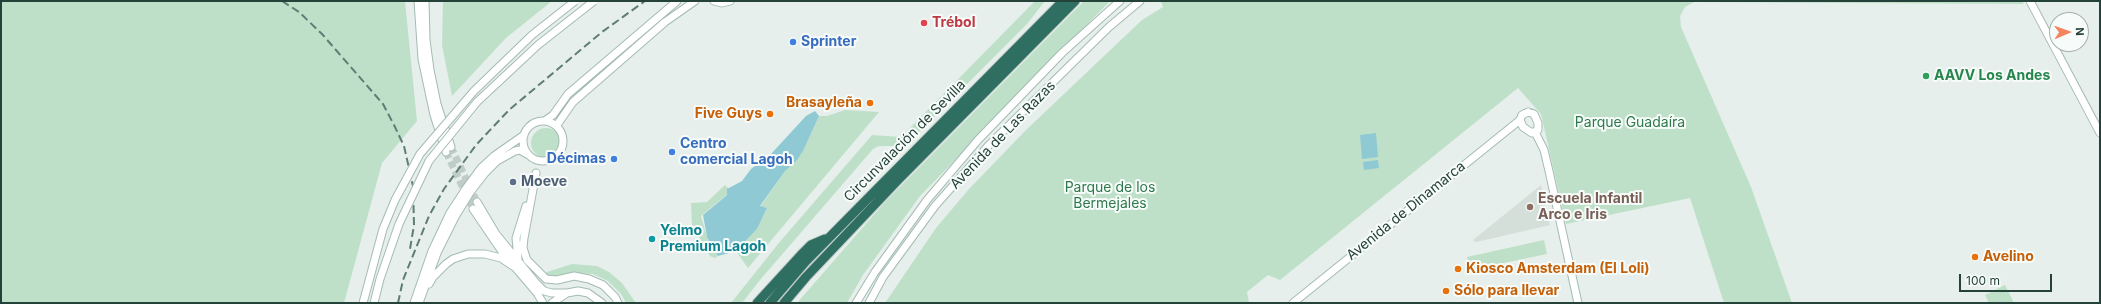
<!DOCTYPE html>
<html>
<head>
<meta charset="utf-8">
<style>
  body { margin:0 }
  #map { position:relative; width:2101px; height:304px; overflow:hidden; background:#e6efeb; font-family:Inter,sans-serif }
  canvas { display:block }
  .frame { position:absolute; inset:0; border:2px solid #24423a; pointer-events:none }
  .north { position:absolute; left:2049px; top:12px; width:40px; height:40px; box-sizing:border-box; background:#f7fbf9; border:1px solid #a3b1ad; border-radius:50%; rotate:88deg; font-size:11px; font-weight:700; line-height:16px; text-align:center; color:#24423a }
  .north::after { content:''; display:block; margin:auto; width:14px; height:18px; background:#f4845f; clip-path:polygon(50% 0,100% 100%,50% 72%,0 100%) }
  .scale { position:absolute; left:1959px; top:274px; width:93px; height:18px; box-sizing:border-box; border:2px solid #24423a; border-top:0; padding-left:5px; font-size:12px; line-height:14px; white-space:nowrap; color:#24423a; -webkit-text-stroke:3px #f7fbf9; paint-order:stroke }
</style>
</head>
<body>
<div id="map">
<canvas width="2101" height="304"></canvas>
<div class="frame"></div>
<div class="north">N</div>
<div class="scale">100 m</div>
</div>
<script>
const ctx = document.querySelector('canvas').getContext('2d');
ctx.lineJoin = 'round';
function fillPath(path, color) { ctx.fillStyle = color; ctx.fill(path, 'evenodd'); }
const poly = rows => new Path2D(rows.map(r => 'M' + r).join(''));
function strokePath(path, color, width, dash) { ctx.strokeStyle = color; ctx.lineWidth = width; ctx.lineCap = dash ? 'butt' : 'round'; ctx.setLineDash(dash || []); ctx.stroke(path); }
function drawText(font, color, halo, rows, align = 'center') {
  ctx.font = font + ' Inter,sans-serif'; ctx.lineWidth = 4; ctx.setLineDash([]); ctx.textBaseline = 'middle'; ctx.strokeStyle = halo; ctx.fillStyle = color; for (const [text, x, y, turn = 0] of rows) {
    ctx.save(); ctx.translate(x, y); ctx.rotate((+turn || 0) * Math.PI / 180); ctx.textAlign = isNaN(turn) ? turn : align; if (halo) ctx.strokeText(text, 0, 0); ctx.fillText(text, 0, 0); ctx.restore();
  }
}
const built = poly([
  [1541,185,1550,225,1481,241,1475,242,1473,240]
]);
const green = poly([
  [1,1,405,1,417,121,382,163,344,303,1,303],
  [443,1,552,1,506,38,452,96,442,45],
  [1035,1,1045,1,1027,24,905,146,879,146,873,149,760,280,742,303,731,303,778,244,872,135,901,137],
  [1084,1,1110,1,920,196,863,275,847,303,797,303,885,202],
  [1161,1,2022,1,2024,4,1694,2,1685,7,1680,16,1681,27,1751,187,1792,303,1724,303,1690,198,1566,224,1541,114,1518,88,1280,280,1268,275,1247,292,1249,303,885,303,936,228,969,189,1026,130,1142,20,1163,7],
  [845,110,879,112,748,268,736,251,757,229,767,208,760,207,785,171,804,149,819,116,827,116],
  '531 143a15 15 0 1 1 30 0a15 15 0 1 1-30 0Z',
  [725,185,731,191,701,216,707,237,718,256,715,258,710,256,692,225,691,203,707,202],
  [1544,240,1547,254,1470,270,1467,257],
  [572,264,597,266,609,272,622,283,636,303,626,303,621,294,608,281,593,274,567,273,546,283,540,277,547,272],
  [2005,285,2014,303,1989,303,1985,295]
]);
const water = poly([
  [815,111,819,116,804,149,797,160,785,171,760,206,767,208,757,229,736,251,718,256,707,237,703,215,727,195,727,189,742,181,751,169,771,154,806,116],
  [1376,133,1378,157,1362,159,1360,135],
  [1378,160,1379,168,1364,170,1363,162]
]);
const secondaryTunnel = poly([
  [451,147,477,202],
  [446,152,473,209]
]);
const secondary = poly([
  [418,1,422,59,434,115,446,152],
  [425,1,426,40,430,70,437,104,451,147],
  [714,1,722,3,730,1],
  [2030,1,2100,133],
  [1528,112,1534,114,1538,123,1538,130,1532,133,1523,127,1520,120,1522,115,1528,112],
  [546,120,553,115,568,94,677,1],
  '523 141a20 20 0 1 1 40 0a20 20 0 1 1-40 0Z',
  [557,125,573,102,665,22,695,1],
  [1535,132,1544,150,1549,171,1578,303],
  [536,173,524,238,523,248,527,260,546,279,557,280,574,276,589,279,603,285,615,297,618,303],
  [477,202,496,234,536,283,544,291,552,293,567,293],
  [473,209,503,253,537,293,543,303],
  [518,259,516,238,526,206],
  [429,284,433,277,446,264,453,259,468,254,485,254,501,258,516,268],
  [414,303,432,251,450,213,467,187,481,168,494,156,524,135],
  [419,303,437,253,455,217,471,191,485,173,497,161,515,151,520,150,527,154],
  [552,303,567,293,578,291,588,293,602,303],
  [856,303,875,272,927,200,978,140,1062,53,1120,1],
  [869,303,883,277,935,206,988,146,1109,27,1140,1],
  [1293,303,1520,120]
]);
const highway = poly([
  [757,303,801,255,811,245,825,239],
  [770,303,806,261,1063,1],
  [784,303,806,277,898,180,1075,1]
]);
const rail = poly([
  [282,1,299,12,322,34,383,104,394,125,404,146,413,186,414,225,410,249],
  [398,303,403,280,429,216,444,189,476,145,509,110,602,32,645,1]
]);
const secondaryBridge = poly([
  [363,303,383,229,395,200,420,154,474,91,532,35,575,1],
  [374,303,380,279,399,224,429,161,477,102,538,45,594,1]
]);
const markers = [
  [924,23,4,"#e0444e"],
  [793,42,4,"#3f7fe0"],
  [1926,76,4,"#2e9e5b"],
  [870,103,4,"#e8710a"],
  [770,114,4,"#e8710a"],
  [672,152,4,"#3f7fe0"],
  [614,159,4,"#3f7fe0"],
  [513,182,4,"#5c6f8a"],
  [1530,207,4,"#8d6e63"],
  [652,239,4,"#0f9aa8"],
  [1975,257,4,"#e8710a"],
  [1458,269,4,"#e8710a"],
  [1446,291,4,"#e8710a"]
];
const healthNames = [
  ["Trébol",932,23]
];
const shopNames = [
  ["Sprinter",801,42],
  ["Centro",680,144],
  ["comercial Lagoh",680,160],
  ["Décimas",606,159,"right"]
];
const leisureNames = [
  ["AAVV Los Andes",1934,76]
];
const foodNames = [
  ["Brasayleña",862,103,"right"],
  ["Five Guys",762,114,"right"],
  ["Avelino",1983,257],
  ["Kiosco Amsterdam (El Loli)",1466,269],
  ["Sólo para llevar",1454,291]
];
const parkNames = [
  ["Parque Guadaíra",1630,123],
  ["Parque de los",1110,188],
  ["Bermejales",1110,204]
];
const streetNames = [
  ["Avenida de Las Razas",1003,135,-46],
  ["Circunvalación de Sevilla",905,141,-45],
  ["Avenida de Dinamarca",1406,211,-39]
];
const serviceNames = [
  ["Moeve",521,182]
];
const educationNames = [
  ["Escuela Infantil",1538,199],
  ["Arco e Iris",1538,215]
];
const cultureNames = [
  ["Yelmo",660,231],
  ["Premium Lagoh",660,247]
];
fillPath(built, '#d4dfda');
fillPath(green, '#bfe0c8');
fillPath(water, '#8ec9d4');
strokePath(secondaryTunnel, '#bfccc8', 7, [7, 3.5]);
strokePath(secondary, '#a4bbb3', 9);
strokePath(highway, '#c2cac8', 11);
strokePath(secondary, '#fff', 7);
strokePath(highway, '#2f6f62', 9);
strokePath(rail, '#5f7d75', 2, [8, 4]);
strokePath(secondaryBridge, '#a4bbb3', 9, []);
strokePath(secondaryBridge, '#fff', 7);
for (const [x, y, r, color] of markers) { const dot = new Path2D(); dot.arc(x, y, r, 0, 2 * Math.PI); ctx.fillStyle = color; ctx.fill(dot); strokePath(dot, '#f7fbf9', 1.5); }
drawText('bold 14px', '#be3a42', '#f7fbf9', healthNames, 'left');
drawText('bold 14px', '#366cbe', '#f7fbf9', shopNames, 'left');
drawText('bold 14px', '#27864d', '#f7fbf9', leisureNames, 'left');
drawText('bold 14px', '#c56008', '#f7fbf9', foodNames, 'left');
drawText('14px', '#2d7a4b', '#f7fbf9', parkNames);
drawText('14px', '#24423a', '#f7fbf9', streetNames);
drawText('bold 14px', '#4e5e75', '#f7fbf9', serviceNames, 'left');
drawText('bold 14px', '#785e54', '#f7fbf9', educationNames, 'left');
drawText('bold 14px', '#0d838f', '#f7fbf9', cultureNames, 'left');
</script>
</body>
</html>
